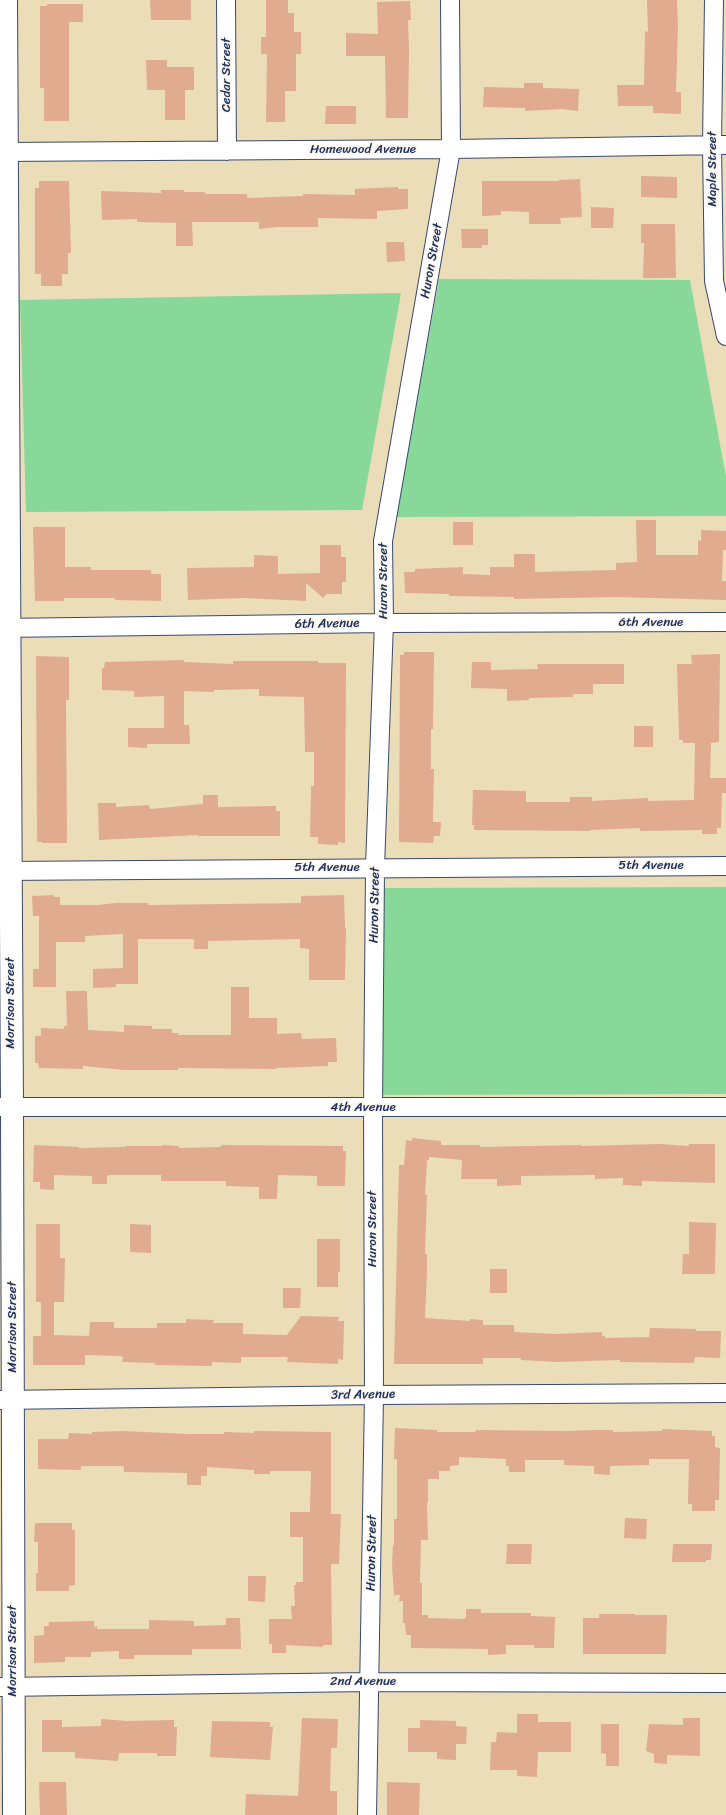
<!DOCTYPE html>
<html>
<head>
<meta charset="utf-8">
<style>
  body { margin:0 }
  canvas { display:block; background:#ecddb9 }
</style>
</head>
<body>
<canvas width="726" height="1815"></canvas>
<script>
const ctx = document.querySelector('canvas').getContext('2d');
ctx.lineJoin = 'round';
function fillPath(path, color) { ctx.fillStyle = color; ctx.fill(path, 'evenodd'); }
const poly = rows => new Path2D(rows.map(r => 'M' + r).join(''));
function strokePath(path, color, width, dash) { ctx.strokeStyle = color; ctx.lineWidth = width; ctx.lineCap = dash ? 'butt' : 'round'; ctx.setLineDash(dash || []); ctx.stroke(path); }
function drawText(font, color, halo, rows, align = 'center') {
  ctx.font = font + ' Sriracha,sans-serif'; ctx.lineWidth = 3.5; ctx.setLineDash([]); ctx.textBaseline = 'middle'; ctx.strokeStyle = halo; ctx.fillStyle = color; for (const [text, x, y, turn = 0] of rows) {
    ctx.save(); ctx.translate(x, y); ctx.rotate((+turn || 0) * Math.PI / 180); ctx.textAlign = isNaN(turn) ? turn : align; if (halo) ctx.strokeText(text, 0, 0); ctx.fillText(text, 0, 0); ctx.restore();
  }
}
const green = poly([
  [439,279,690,280,726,477,726,516,396,517],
  [401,293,362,510,26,512,20,300],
  [726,887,726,1094,382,1095,381,888]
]);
const building = poly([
  [150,0,191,0,191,20,151,20],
  [266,0,288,0,288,13,294,13,294,32,301,32,301,54,296,54,296,91,285,91,285,122,266,122,267,54,261,54,261,37,266,37],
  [647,0,677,0,678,26,676,92,681,92,681,114,653,113,653,106,618,106,617,85,644,85,645,31,648,32],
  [410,1,411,20,408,20,409,49,408,118,386,118,385,56,346,56,346,33,378,34,377,2],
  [47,4,83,4,83,22,69,22,69,121,44,121,44,88,40,88,40,6,47,6],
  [146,60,167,60,167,67,194,67,194,90,185,90,185,120,165,120,165,90,147,90],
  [524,83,543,83,543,88,579,89,578,111,562,109,525,111,525,108,483,107,484,87,524,88],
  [326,106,356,106,356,124,325,124],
  [641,176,677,177,677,198,641,197],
  [580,179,582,217,560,218,561,224,529,224,529,212,501,211,501,215,482,216,482,181,559,181,559,180],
  [39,181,69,181,71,253,68,253,68,274,62,274,62,286,41,286,41,274,35,274,35,188,39,188],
  [398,187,398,189,408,189,408,209,377,211,377,219,318,218,318,227,278,227,259,229,259,222,192,222,193,246,176,246,176,223,137,222,137,219,102,220,101,191,161,193,161,190,184,190,184,192,205,192,205,194,247,194,247,198,303,196,303,194,355,195,355,189],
  [591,207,614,208,613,228,591,228],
  [641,224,675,224,676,278,643,278,644,243,641,243],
  [461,229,488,229,488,245,482,245,482,248,462,248],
  [386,242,404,242,405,261,387,262],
  [636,520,656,520,656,555,698,555,698,540,701,541,701,530,726,531,726,550,723,550,722,581,726,581,726,600,617,597,514,599,514,597,449,596,449,594,405,593,404,572,415,572,415,569,463,567,463,574,490,575,490,567,514,567,514,554,535,554,535,572,616,570,616,563,637,562],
  [453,522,473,522,473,545,453,545],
  [33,527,65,527,65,567,91,567,91,570,151,570,151,574,161,574,161,601,115,600,115,598,64,598,64,601,35,601],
  [320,545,341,545,341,557,346,557,346,582,342,582,342,594,327,594,323,598,306,583,306,601,243,598,188,600,187,568,254,567,254,555,278,556,278,574,320,573],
  [404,652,434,652,433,729,431,729,431,769,434,769,433,822,441,822,440,836,434,836,433,843,399,842,400,655,404,655],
  [720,654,719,742,711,743,710,778,726,778,726,793,722,793,721,828,717,828,717,834,702,834,702,830,640,831,640,828,590,830,590,831,474,830,474,825,472,825,473,790,526,791,526,802,570,802,570,797,592,797,592,801,648,798,648,801,694,800,695,743,683,743,683,740,679,740,677,664,692,664,691,655],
  [36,656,69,657,69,700,66,700,67,843,42,843,42,842,37,842],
  [184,660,184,662,233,664,233,661,318,661,318,663,346,663,345,843,338,842,338,845,318,844,318,837,310,837,311,786,314,786,314,752,305,752,304,697,259,696,259,689,214,690,214,692,184,691,184,725,189,725,190,744,147,744,147,748,128,747,128,728,164,728,164,696,134,697,134,691,102,690,102,668,104,668,105,662],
  [472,662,491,662,491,670,538,669,537,664,624,664,624,684,593,684,593,694,573,694,573,697,529,698,529,700,507,701,507,689,471,688],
  [634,726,653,726,653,747,634,747],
  [203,795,218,795,218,807,276,806,276,811,280,811,280,836,198,836,198,835,99,840,98,803,116,803,116,807,149,805,150,809,203,804],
  [53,895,54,897,60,897,60,905,98,905,116,903,148,903,148,905,301,903,301,896,344,895,345,928,346,928,345,980,309,980,309,949,300,948,300,939,208,941,208,949,194,949,194,940,192,939,138,939,138,984,116,984,116,987,93,988,93,969,123,968,123,934,85,936,85,942,56,942,56,987,33,987,33,969,39,969,39,916,33,916,32,896],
  [231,987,249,987,249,1018,277,1018,277,1034,301,1033,302,1039,336,1038,337,1062,328,1062,328,1066,276,1068,276,1069,178,1068,178,1070,124,1070,83,1066,83,1069,39,1068,38,1063,35,1063,35,1036,41,1036,41,1028,64,1029,64,1026,67,1026,66,991,87,991,88,1030,124,1032,124,1025,152,1026,152,1029,172,1029,172,1033,179,1033,178,1035,231,1035],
  [412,1138,441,1141,441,1145,480,1145,480,1147,581,1145,581,1146,659,1144,689,1146,689,1144,715,1144,715,1183,642,1181,642,1186,623,1185,623,1178,595,1179,595,1175,521,1176,521,1185,497,1186,497,1179,461,1179,462,1160,429,1157,429,1160,427,1160,425,1195,427,1195,425,1254,427,1254,427,1272,425,1318,470,1321,470,1319,483,1320,483,1325,514,1325,514,1332,556,1334,602,1332,602,1336,605,1336,605,1338,649,1337,650,1328,696,1329,696,1331,721,1331,720,1358,695,1357,694,1363,620,1362,620,1360,557,1362,521,1360,521,1358,483,1358,483,1364,394,1364,399,1165,404,1165,406,1140,412,1141],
  [34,1145,79,1147,79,1148,125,1147,125,1146,162,1146,162,1145,179,1146,179,1148,221,1147,221,1145,343,1146,343,1151,346,1151,345,1186,317,1186,317,1176,278,1175,277,1199,259,1199,259,1187,226,1186,226,1181,161,1181,161,1175,111,1175,107,1176,107,1184,92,1184,92,1176,54,1175,54,1190,40,1189,40,1182,33,1182],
  [689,1222,716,1223,715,1274,682,1274,683,1254,689,1254],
  [36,1224,60,1224,60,1258,65,1258,64,1302,54,1302,54,1335,89,1336,90,1322,114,1322,114,1328,157,1328,157,1323,186,1323,186,1319,214,1320,213,1323,243,1323,243,1334,287,1335,301,1316,339,1317,338,1321,344,1321,343,1360,338,1359,338,1364,287,1362,288,1357,241,1357,241,1363,212,1362,212,1366,155,1365,155,1363,122,1362,123,1357,120,1356,85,1355,85,1365,33,1365,33,1336,41,1336,41,1302,36,1302],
  [130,1224,151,1225,151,1253,130,1252],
  [317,1239,340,1239,340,1272,338,1272,338,1287,317,1287],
  [490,1269,507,1269,507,1293,490,1293],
  [283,1288,301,1288,300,1308,283,1308],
  [395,1428,437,1430,437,1432,475,1432,476,1430,565,1431,595,1430,613,1430,613,1432,662,1431,662,1429,712,1431,712,1436,715,1436,715,1447,720,1448,719,1500,715,1500,715,1511,692,1511,692,1504,688,1504,689,1459,649,1459,649,1465,610,1466,610,1475,594,1474,594,1466,564,1465,564,1460,525,1460,525,1472,509,1472,509,1466,506,1466,506,1459,459,1457,459,1465,450,1466,450,1471,439,1471,439,1479,428,1479,428,1503,427,1503,428,1540,421,1540,420,1583,422,1583,422,1615,428,1615,428,1618,463,1619,466,1618,466,1609,481,1609,481,1613,531,1613,531,1616,555,1617,554,1648,534,1648,534,1645,506,1645,506,1654,488,1655,488,1649,411,1648,411,1635,406,1635,405,1623,403,1623,403,1601,399,1601,400,1595,394,1595,392,1564,393,1545,394,1545,394,1519,397,1519,397,1459,394,1459],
  [123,1431,188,1434,224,1434,224,1432,254,1433,254,1431,331,1432,331,1514,341,1514,339,1564,331,1564,332,1645,323,1645,323,1647,286,1645,286,1653,272,1653,272,1644,269,1644,269,1619,292,1619,291,1606,295,1606,294,1585,296,1585,296,1582,303,1582,303,1537,290,1537,290,1512,310,1512,311,1471,270,1471,270,1474,254,1474,254,1470,207,1467,207,1476,201,1476,201,1485,187,1485,187,1473,124,1472,124,1467,122,1466,81,1466,81,1470,38,1469,38,1439,68,1439,69,1433,92,1434,92,1432],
  [625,1518,647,1519,646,1539,624,1538],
  [35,1523,72,1523,72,1530,75,1530,75,1585,69,1586,69,1591,36,1591,36,1573,38,1573,38,1542,34,1542],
  [507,1544,532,1544,531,1564,506,1564],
  [673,1544,712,1544,711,1560,706,1560,706,1562,672,1562],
  [248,1576,266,1576,265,1602,248,1601],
  [599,1614,635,1614,635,1615,667,1615,666,1654,583,1654,583,1618,599,1618],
  [226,1618,240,1618,241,1649,192,1649,192,1655,134,1655,134,1659,119,1659,119,1651,91,1652,91,1657,65,1657,65,1662,34,1663,34,1636,44,1635,44,1626,49,1626,49,1622,94,1621,94,1627,97,1626,97,1629,149,1629,149,1620,194,1621,194,1626,226,1625],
  [517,1714,538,1714,538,1722,571,1722,571,1752,538,1752,537,1777,517,1776,517,1770,490,1770,491,1742,496,1742,497,1732,517,1733],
  [302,1718,338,1719,337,1748,331,1748,330,1791,337,1791,337,1815,245,1815,246,1794,298,1796],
  [683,1718,700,1718,700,1756,667,1755,667,1764,654,1763,654,1754,646,1751,649,1724,683,1725],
  [101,1719,128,1721,174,1720,174,1727,177,1727,176,1756,157,1756,157,1753,119,1753,118,1761,75,1758,75,1752,42,1752,42,1720,62,1720,62,1727,101,1726],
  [420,1720,456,1721,456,1726,467,1727,466,1744,456,1744,456,1760,437,1759,437,1752,408,1752,408,1728,420,1728],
  [212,1721,270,1722,270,1727,273,1727,270,1760,210,1757],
  [601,1724,619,1724,619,1766,606,1766,606,1754,601,1753],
  [39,1782,66,1782,67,1815,40,1815],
  [387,1782,420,1783,419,1815,387,1815]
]);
const street = poly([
  [226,0,227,151],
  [714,0,712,145,714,281,726,336],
  [0,152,451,149,726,145],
  [0,628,384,623,726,622],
  [0,871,726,866],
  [0,1107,726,1107],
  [0,1400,374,1395,726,1393],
  [0,1687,370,1682,726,1683],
  [367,1815,374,1395,373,1108,375,867,384,623,383,541,451,149,450,0]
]);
const secondary = poly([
  [6,0,12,1106,14,1815]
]);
const streetNames = [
  ["Cedar Street",227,75,-90],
  ["Homewood Avenue",363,150],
  ["Maple Street",713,169,-90],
  ["Huron Street",432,261,-80],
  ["Huron Street",384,581,-90],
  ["6th Avenue",651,623],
  ["6th Avenue",327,624,-1],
  ["5th Avenue",651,866],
  ["5th Avenue",327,868],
  ["Huron Street",375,905,-89],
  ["Morrison Street",11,1003,-90],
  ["4th Avenue",363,1108],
  ["Huron Street",373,1229,-90],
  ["Morrison Street",13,1327,-90],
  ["3rd Avenue",363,1395,-1],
  ["Huron Street",372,1553,-89],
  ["Morrison Street",13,1651,-90],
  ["2nd Avenue",363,1682]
];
fillPath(green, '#87d899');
fillPath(building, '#e0ab8f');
strokePath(street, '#3a496c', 20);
strokePath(secondary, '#3a496c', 24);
strokePath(street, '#fff', 18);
strokePath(secondary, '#fff', 22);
drawText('13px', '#1b2f5e', '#fbf7ec', streetNames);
</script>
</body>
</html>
